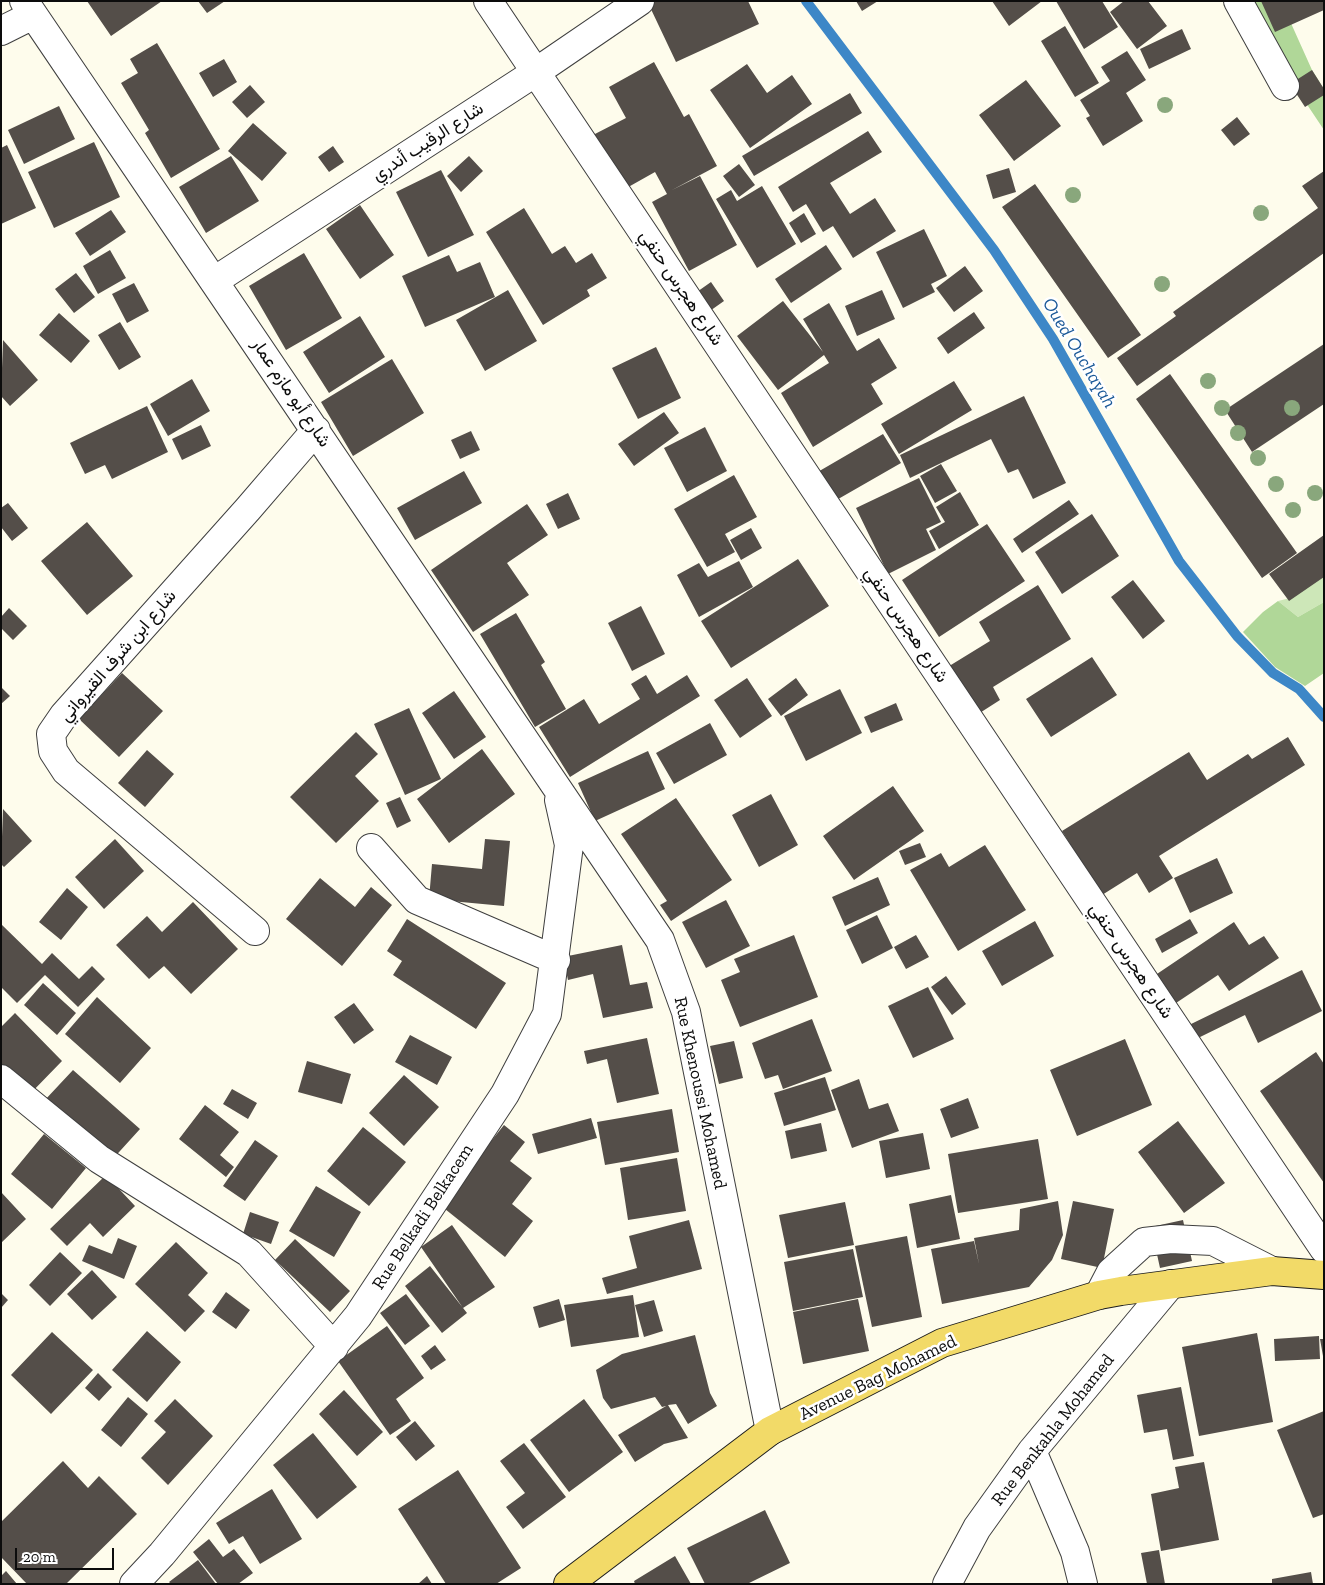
<!DOCTYPE html>
<html>
<head>
<meta charset="utf-8">
<style>
  body { margin:0 }
  #map { position:relative; width:1325px; height:1585px; overflow:hidden; background:#fefcec; font-family:"Zilla Slab",serif }
  canvas { display:block }
  .frame { position:absolute; inset:0; border:2px solid #0c0c0c; pointer-events:none }
  .scale { position:absolute; left:15px; top:1548px; width:99px; height:22px; box-sizing:border-box; border:2px solid #0c0c0c; border-top:0; padding-left:6px; font-size:15px; line-height:18px; white-space:nowrap; color:#0c0c0c; -webkit-text-stroke:4px #fff; paint-order:stroke }
</style>
</head>
<body>
<div id="map">
<canvas width="1325" height="1585"></canvas>
<div class="frame"></div>
<div class="scale">20 m</div>
</div>
<script>
const ctx = document.querySelector('canvas').getContext('2d');
ctx.lineJoin = 'round';
function fillPath(path, color) { ctx.fillStyle = color; ctx.fill(path, 'evenodd'); }
const poly = rows => new Path2D(rows.map(r => 'M' + r).join(''));
function strokePath(path, color, width, dash) { ctx.strokeStyle = color; ctx.lineWidth = width; ctx.lineCap = dash ? 'butt' : 'round'; ctx.setLineDash(dash || []); ctx.stroke(path); }
function drawText(font, color, halo, rows, align = 'center') {
  ctx.font = font + ' "Zilla Slab",Vazirmatn,serif'; ctx.lineWidth = 5; ctx.setLineDash([]); ctx.textBaseline = 'middle'; ctx.strokeStyle = halo; ctx.fillStyle = color; for (const [text, x, y, turn = 0] of rows) {
    ctx.save(); ctx.translate(x, y); ctx.rotate((+turn || 0) * Math.PI / 180); ctx.textAlign = isNaN(turn) ? turn : align; if (halo) ctx.strokeText(text, 0, 0); ctx.fillText(text, 0, 0); ctx.restore();
  }
}
const green = poly([
  [1324,573,1324,602,1298,617,1278,601,1290,598]
]);
const forest = poly([
  [1238,1,1281,1,1312,70,1324,89,1324,130],
  [1278,601,1298,617,1324,602,1324,673,1305,686,1275,667,1243,632,1263,612]
]);
const stream = poly([
  [806,1,994,250,1053,339,1179,561,1237,636,1273,673,1299,689,1324,717]
]);
const building = poly([
  [87,1,162,1,111,36],
  [198,1,225,1,207,13],
  [657,1,748,1,759,24,676,62,649,5],
  [856,1,878,1,862,11],
  [992,1,1042,1,1009,26],
  [1056,1,1102,1,1118,27,1084,49],
  [1124,1,1148,1,1167,26,1137,49,1110,12],
  [1261,1,1324,1,1324,10,1275,32],
  [1065,26,1099,83,1075,97,1041,41],
  [1182,29,1191,49,1149,69,1140,49],
  [157,43,220,149,171,178,145,133,149,130,121,83,138,73,130,59],
  [1127,51,1146,80,1126,93,1143,121,1103,146,1086,118,1090,116,1080,100,1110,81,1101,67],
  [224,59,237,82,213,97,199,73],
  [654,62,684,117,689,114,717,166,672,190,700,176,737,245,689,271,652,202,667,194,655,172,623,190,593,135,626,118,609,87],
  [747,64,767,93,792,75,812,104,750,148,710,90],
  [1312,70,1324,89,1324,95,1305,107,1290,84],
  [1026,80,1061,126,1014,161,979,115],
  [250,85,265,102,247,118,232,102],
  [850,93,862,113,754,176,742,156],
  [59,106,75,139,24,164,8,130],
  [1237,117,1250,134,1234,146,1221,130],
  [253,123,287,153,262,181,228,151],
  [868,131,882,152,830,183,850,214,875,198,896,231,853,258,833,226,823,232,806,204,793,212,778,187],
  [94,142,120,197,54,228,28,172],
  [7,145,36,208,1,224,1,148],
  [333,146,344,162,329,172,318,157],
  [231,156,259,201,206,233,179,187],
  [469,156,483,171,461,192,447,176],
  [739,164,755,185,739,197,723,176],
  [1009,168,1016,192,993,199,986,175],
  [441,170,474,235,428,257,396,192],
  [1324,171,1324,253,1137,386,1117,358,1176,316,1173,312,1318,208,1302,186],
  [1035,184,1141,335,1108,358,1002,207],
  [762,186,796,244,757,268,716,199,731,190,737,201],
  [360,205,394,255,360,279,326,229],
  [524,208,552,254,565,246,576,263,592,253,607,278,587,290,590,296,543,325,486,232],
  [111,210,126,232,90,256,75,233],
  [804,213,816,234,801,243,789,223],
  [924,229,947,276,931,284,935,292,903,308,876,252],
  [826,245,842,269,791,303,775,279],
  [110,250,126,278,98,294,83,266],
  [304,253,342,318,286,350,249,286],
  [449,255,457,272,480,262,495,297,425,327,402,276],
  [965,266,983,291,954,312,936,288],
  [76,273,95,297,74,313,55,289],
  [711,282,724,301,707,313,694,294],
  [134,283,149,311,127,323,112,294],
  [508,290,537,341,485,371,456,320],
  [882,290,895,319,857,336,845,306],
  [783,301,823,352,803,319,829,303,857,351,879,338,897,368,871,384,883,404,813,447,781,393,829,363,824,355,778,390,737,336],
  [974,312,985,328,948,354,937,338],
  [59,313,90,341,71,363,39,335],
  [360,316,385,357,329,393,303,352],
  [120,322,141,357,119,370,98,335],
  [3,340,38,380,10,406,1,396],
  [1324,344,1324,404,1252,452,1225,410],
  [656,347,681,398,638,419,612,368],
  [392,359,424,413,353,456,321,402],
  [1170,374,1297,553,1262,578,1136,399],
  [192,379,210,411,168,436,150,404],
  [954,381,972,410,899,454,881,424],
  [1024,396,1066,483,1033,499,1018,469,1008,473,991,439,910,478,900,455],
  [147,406,168,452,112,479,105,465,85,474,70,443],
  [664,412,679,433,634,466,618,444],
  [201,425,211,446,182,460,172,439],
  [705,427,727,471,687,492,664,448],
  [471,431,480,450,460,459,451,440],
  [883,434,901,463,833,502,816,473],
  [941,464,957,491,935,503,920,476],
  [464,471,482,503,415,540,397,508],
  [734,475,757,517,725,534,735,552,707,567,674,509],
  [919,478,941,522,926,529,936,550,888,574,856,508],
  [960,492,979,525,939,549,929,531,945,522,936,507],
  [568,493,580,519,558,529,546,504],
  [1069,500,1079,514,1022,553,1013,539],
  [8,503,28,528,12,541,1,527,1,508],
  [527,504,548,535,507,563,529,595,473,632,431,570],
  [1092,514,1119,556,1062,594,1035,552],
  [87,522,133,576,87,615,41,561],
  [987,524,1025,581,939,637,902,580],
  [751,528,762,548,741,560,730,540],
  [1324,535,1324,577,1289,601,1269,574],
  [798,559,829,606,731,668,701,621],
  [739,561,753,587,699,617,677,575,699,563,708,577],
  [1133,580,1165,621,1143,639,1111,597],
  [1038,585,1071,639,993,687,1000,700,975,716,946,668,990,641,979,622],
  [641,606,665,654,632,671,608,623],
  [9,608,27,626,13,640,1,628,1,617],
  [516,613,545,662,541,665,566,709,535,727,480,634],
  [1092,657,1117,695,1051,737,1026,699],
  [122,673,163,711,119,757,79,719],
  [646,675,657,694,687,675,700,696,570,777,539,727,584,699,599,724,640,699,631,684],
  [747,678,772,716,740,738,714,700],
  [796,678,808,695,781,716,768,699],
  [1,687,10,696,1,704],
  [840,689,862,733,806,761,784,716],
  [454,691,486,737,454,759,422,713],
  [896,703,903,720,871,733,864,717],
  [409,708,441,779,405,795,374,724],
  [710,723,727,755,674,784,656,753],
  [356,732,378,754,355,776,379,801,336,843,290,797],
  [1288,737,1305,765,1159,856,1173,878,1149,893,1137,873,1102,895,1062,831,1189,752,1207,780,1248,754,1252,759],
  [482,749,515,794,449,843,417,799],
  [147,750,174,774,145,807,118,783],
  [648,751,665,789,595,821,578,783],
  [893,786,924,831,854,880,823,836],
  [771,794,798,845,759,867,732,815],
  [400,797,411,821,397,828,386,803],
  [676,798,732,880,671,921,660,905,667,901,621,834],
  [3,809,32,841,4,867,1,864],
  [115,839,144,871,104,909,75,877],
  [485,839,510,841,504,906,429,899,432,864,482,869],
  [920,843,926,857,905,865,899,851],
  [985,845,1026,910,958,951,910,870,941,853,949,867],
  [1217,858,1233,893,1190,913,1174,878],
  [878,877,890,905,845,926,832,897],
  [320,878,355,907,371,887,392,905,342,966,286,919],
  [67,888,88,907,61,940,39,922],
  [726,900,750,946,706,968,682,922],
  [193,902,238,949,191,994,164,966,149,979,116,945,147,916,162,932],
  [877,915,893,948,862,964,846,930],
  [407,919,506,983,476,1029,393,975,402,961,387,951],
  [1190,919,1198,933,1162,953,1155,939],
  [1035,921,1054,956,1002,986,982,951],
  [1234,922,1249,945,1264,936,1279,958,1229,991,1218,975,1170,1007,1151,978],
  [1,924,42,964,52,953,79,979,92,966,105,979,78,1007,45,975,17,1003,1,987],
  [794,935,818,997,740,1027,721,980,740,972,734,959],
  [916,935,929,957,906,969,894,947],
  [622,945,630,985,647,982,653,1008,603,1018,593,974,568,980,563,957],
  [1302,970,1322,1011,1258,1043,1245,1015,1196,1039,1189,1025],
  [946,976,966,1004,952,1015,931,987],
  [43,983,76,1013,57,1035,24,1005],
  [928,987,954,1039,913,1058,888,1006],
  [97,997,151,1048,120,1083,65,1034],
  [354,1003,374,1030,354,1044,334,1017],
  [15,1013,62,1061,28,1096,1,1069,1,1027],
  [812,1019,832,1071,783,1089,778,1075,765,1079,752,1043],
  [410,1035,452,1057,437,1085,395,1062],
  [647,1038,659,1094,617,1103,607,1059,587,1064,584,1051],
  [1125,1039,1152,1105,1077,1136,1050,1070],
  [734,1041,743,1078,719,1084,710,1046],
  [1316,1052,1324,1064,1324,1183,1260,1091],
  [307,1061,351,1074,342,1104,298,1092],
  [73,1070,140,1129,110,1162,44,1101],
  [404,1075,439,1107,404,1146,369,1113],
  [825,1077,836,1110,784,1126,774,1093],
  [859,1079,869,1109,888,1103,899,1131,852,1148,831,1090],
  [232,1089,257,1103,248,1119,223,1104],
  [968,1098,979,1128,951,1138,940,1109],
  [205,1105,239,1132,220,1155,234,1167,226,1177,179,1139],
  [672,1109,679,1152,605,1165,597,1122],
  [591,1118,597,1138,538,1154,532,1134],
  [1178,1121,1225,1183,1184,1213,1138,1152],
  [821,1123,827,1151,791,1159,785,1131],
  [504,1125,525,1142,510,1161,532,1178,512,1204,533,1221,505,1257,440,1205],
  [363,1127,406,1162,369,1206,327,1171],
  [923,1133,930,1169,886,1178,879,1141],
  [44,1134,86,1168,52,1209,11,1174],
  [1038,1139,1048,1199,958,1213,948,1154],
  [255,1140,278,1156,245,1201,223,1186],
  [677,1158,686,1211,628,1220,620,1168],
  [106,1175,135,1206,103,1237,90,1223,67,1246,50,1229],
  [316,1186,361,1212,334,1257,289,1231],
  [1,1192,26,1219,1,1243],
  [951,1195,960,1239,917,1248,909,1204],
  [1058,1201,1063,1235,1052,1260,1029,1287,942,1304,931,1249,974,1241,979,1264,974,1238,1019,1230,1020,1209],
  [1073,1201,1114,1209,1102,1268,1061,1259],
  [845,1202,854,1245,788,1258,779,1215],
  [250,1212,279,1222,271,1244,243,1234],
  [689,1220,702,1269,607,1294,602,1278,637,1268,629,1236],
  [1183,1220,1192,1261,1160,1268,1151,1227],
  [452,1225,495,1287,463,1308,421,1247],
  [907,1236,922,1317,872,1327,855,1246],
  [118,1238,137,1246,124,1279,82,1261,89,1245,112,1254],
  [295,1239,350,1291,330,1312,275,1260],
  [176,1242,208,1273,188,1295,205,1311,185,1332,135,1284],
  [853,1249,863,1297,793,1311,784,1262],
  [60,1252,82,1273,50,1306,29,1285],
  [430,1266,467,1313,442,1333,405,1286],
  [92,1270,117,1297,92,1320,67,1294],
  [226,1292,250,1310,236,1329,212,1312],
  [1,1293,8,1300,1,1308],
  [406,1294,430,1326,405,1345,380,1313],
  [633,1295,639,1337,571,1347,564,1305],
  [559,1299,565,1320,539,1328,533,1307],
  [858,1299,869,1351,803,1364,793,1312],
  [654,1300,663,1331,644,1337,635,1305],
  [387,1326,424,1378,396,1399,411,1421,390,1435,338,1361],
  [147,1331,181,1362,147,1402,112,1370],
  [52,1332,93,1370,51,1414,11,1375],
  [1257,1333,1273,1422,1199,1436,1182,1347],
  [695,1335,710,1393,717,1406,688,1424,676,1404,668,1405,688,1438,664,1444,635,1462,618,1435,666,1406,662,1407,655,1397,611,1409,603,1398,596,1370,622,1354],
  [1319,1336,1320,1359,1275,1361,1274,1339],
  [1320,1339,1324,1339,1324,1356,1323,1356],
  [435,1345,446,1360,431,1370,421,1356],
  [98,1373,112,1387,99,1401,85,1388],
  [1181,1387,1194,1456,1173,1460,1167,1429,1144,1433,1137,1395],
  [344,1390,383,1432,357,1456,319,1414],
  [128,1397,148,1414,121,1447,101,1430],
  [175,1399,213,1436,168,1485,141,1458,166,1432,154,1421],
  [584,1399,623,1452,569,1492,530,1440],
  [1324,1411,1324,1514,1313,1518,1277,1430],
  [415,1421,435,1446,416,1461,396,1437],
  [313,1433,357,1487,317,1519,273,1465],
  [524,1443,566,1497,523,1529,506,1507,525,1493,500,1461],
  [63,1461,88,1488,99,1476,137,1514,66,1584,27,1584,1,1557,1,1522],
  [1204,1462,1219,1540,1161,1551,1151,1494,1179,1488,1175,1467],
  [458,1470,521,1568,496,1584,446,1584,398,1509],
  [272,1489,302,1539,260,1564,243,1536,229,1544,216,1523],
  [765,1510,790,1563,747,1584,705,1584,687,1548],
  [209,1539,223,1557,234,1549,253,1573,238,1584,218,1584,193,1552],
  [1159,1550,1165,1584,1147,1584,1141,1553],
  [675,1556,691,1584,635,1584,634,1581],
  [198,1560,216,1584,171,1584,169,1582],
  [6,1571,17,1584,1,1584,1,1576],
  [1311,1572,1313,1584,1272,1584,1272,1579],
  [427,1576,432,1584,418,1584]
]);
const minor = poly([
  [24,1,660,940,686,1012,770,1431],
  [488,1,1324,1249],
  [1238,1,1285,86],
  [1,31,33,15],
  [214,281,536,72,640,1],
  [371,848,417,900,556,960],
  [255,931,66,771,53,751,51,734,64,715,248,509,316,430],
  [1,1079,99,1159,249,1253,334,1347],
  [1099,1295,1111,1272,1144,1242,1171,1239,1213,1241,1272,1271],
  [1032,1451,1075,1552,1083,1584],
  [134,1584,162,1554,358,1316,505,1094,547,1014,569,845,559,800],
  [947,1584,977,1528,1032,1451,1171,1284]
]);
const major = poly([
  [568,1584,770,1431,942,1343,1099,1295,1121,1291,1272,1271,1324,1275]
]);
const trees = [
  [1165,105],
  [1073,195],
  [1261,213],
  [1162,284],
  [1208,381],
  [1222,408],
  [1292,408],
  [1238,433],
  [1258,458],
  [1276,484],
  [1315,493],
  [1293,510]
];
const streetNames = [
  ["شارع الرقيب أندري",428,142,-33],
  ["شارع هجرس حنفي",681,288,56],
  ["شارع أبو مازم عمار",291,393,56],
  ["شارع هجرس حنفي",906,625,56],
  ["شارع ابن شرف القيرواني",118,656,-49],
  ["شارع هجرس حنفي",1131,961,56],
  ["Rue Khenoussi Mohamed",700,1093,78],
  ["Rue Belkadi Belkacem",423,1217,-57],
  ["Avenue Bag Mohamed",878,1378,-26],
  ["Rue Benkahla Mohamed",1053,1430,-52]
];
const waterNames = [
  ["Oued Ouchayah",1079,353,59]
];
fillPath(green, '#cde7b8');
fillPath(forest, '#b0d798');
strokePath(stream, '#3d87c7', 10);
fillPath(building, '#544e49');
strokePath(minor, '#3f3f3f', 30);
strokePath(major, '#1d1d1d', 30);
strokePath(minor, '#fff', 28);
strokePath(major, '#f2da68', 28);
ctx.fillStyle = '#89a77c';
for (const [x, y] of trees) { ctx.beginPath(); ctx.arc(x, y, 8, 0, 2 * Math.PI); ctx.fill(); }
drawText('18px', '#0c0c0c', '#fff', streetNames);
drawText('italic 19px', '#1b5998', '#fff', waterNames);
</script>
</body>
</html>
